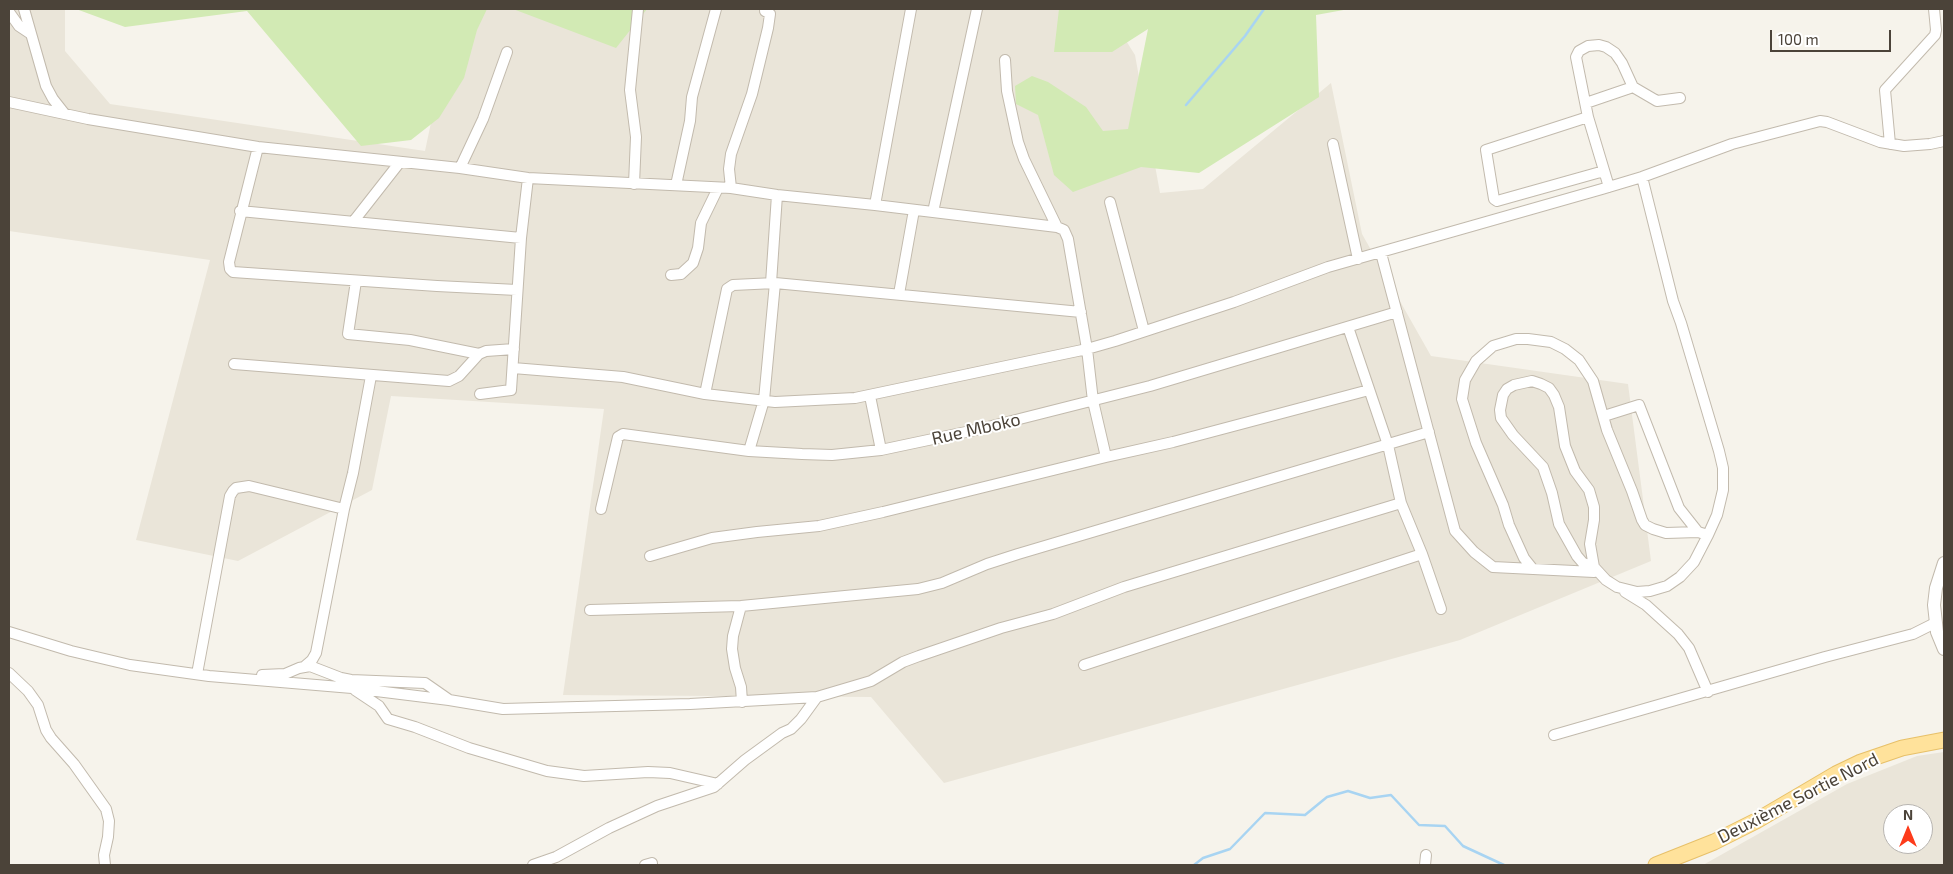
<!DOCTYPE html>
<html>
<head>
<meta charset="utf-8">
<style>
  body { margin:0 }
  #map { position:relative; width:1953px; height:874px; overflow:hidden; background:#f6f3eb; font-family:"Exo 2",sans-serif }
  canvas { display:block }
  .frame { position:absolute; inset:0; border:10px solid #4b4339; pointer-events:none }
  .north { position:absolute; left:1883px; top:804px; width:50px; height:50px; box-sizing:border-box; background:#fff; border:1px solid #b7b4b0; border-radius:50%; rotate:0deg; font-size:14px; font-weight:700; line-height:20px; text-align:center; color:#4b4339 }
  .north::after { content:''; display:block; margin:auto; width:18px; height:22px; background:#fd3b1b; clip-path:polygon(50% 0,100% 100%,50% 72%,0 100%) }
  .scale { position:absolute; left:1770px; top:30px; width:121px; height:22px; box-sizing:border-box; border:2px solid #4b4339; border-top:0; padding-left:6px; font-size:15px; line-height:18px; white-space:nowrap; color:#4b4339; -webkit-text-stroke:4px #fff; paint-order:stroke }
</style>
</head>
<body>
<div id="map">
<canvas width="1953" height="874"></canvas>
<div class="frame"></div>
<div class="north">N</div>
<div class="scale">100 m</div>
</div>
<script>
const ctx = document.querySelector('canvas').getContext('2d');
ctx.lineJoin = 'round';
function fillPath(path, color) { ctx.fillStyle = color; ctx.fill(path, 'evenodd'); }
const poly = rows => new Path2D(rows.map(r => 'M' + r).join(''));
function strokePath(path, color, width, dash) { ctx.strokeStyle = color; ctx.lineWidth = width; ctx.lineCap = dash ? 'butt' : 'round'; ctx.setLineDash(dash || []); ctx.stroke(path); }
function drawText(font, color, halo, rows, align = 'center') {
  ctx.font = font + ' "Exo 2",sans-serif'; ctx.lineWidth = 4; ctx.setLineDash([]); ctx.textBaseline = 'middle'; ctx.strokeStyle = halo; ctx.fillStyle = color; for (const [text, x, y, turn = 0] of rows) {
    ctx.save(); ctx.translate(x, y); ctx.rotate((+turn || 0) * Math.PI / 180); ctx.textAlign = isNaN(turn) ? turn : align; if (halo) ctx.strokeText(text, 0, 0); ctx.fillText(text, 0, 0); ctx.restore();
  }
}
const residential = poly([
  [9,9,65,9,65,51,110,104,425,151,455,9,1106,9,1135,55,1160,193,1203,189,1331,83,1362,234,1431,356,1628,384,1651,561,1460,640,944,783,871,697,563,695,604,409,391,396,372,490,238,561,136,540,210,260,9,231],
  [1944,752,1944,865,1703,865,1847,784,1917,756],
  [1893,814,1923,814,1923,844,1893,844]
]);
const green = poly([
  [76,9,487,9,477,30,464,78,439,118,411,140,361,146,247,11,125,27],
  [513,9,647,9,616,48],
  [1059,9,1349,9,1316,15,1319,97,1199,173,1141,167,1073,192,1054,175,1038,115,1016,104,1015,86,1032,76,1048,82,1086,107,1103,131,1128,129,1148,29,1112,52,1054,52]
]);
const stream = poly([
  [1186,105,1245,36,1264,9],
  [1194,865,1203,858,1230,849,1265,813,1305,815,1327,797,1348,791,1370,798,1391,795,1419,825,1445,826,1463,846,1504,865]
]);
const minor = poly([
  [24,9,46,86,53,99,64,113],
  [9,12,19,26,31,34],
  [1005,60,1007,91,1018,142,1024,159,1057,227],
  [9,102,88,119,258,147,460,168,528,178,731,188,777,195,875,205,1057,227,1064,230,1068,239,1087,349,1093,401,1106,457],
  [1586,103,1633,87],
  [1588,117,1486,150,1494,199,1497,201,1604,171],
  [1333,144,1358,259],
  [1890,144,1885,90,1935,35,1936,30,1934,9],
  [258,147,229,262,230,269,233,272,437,286,517,290],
  [460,168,483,119,507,52],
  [634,184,636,137,630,90,638,9],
  [676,185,690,121,692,97,716,9],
  [1609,187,1588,117,1576,57,1579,51,1588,46,1599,45,1606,47,1615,53,1622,63,1633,87,1657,101,1680,98],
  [731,188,729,169,731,154,752,94,768,28,770,14,765,11],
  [1110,202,1144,331],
  [875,205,911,9],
  [240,211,521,238],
  [933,212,977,9],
  [353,222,400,162],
  [1381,253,1455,531,1474,552,1493,567,1594,572],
  [671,275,681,274,693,263,698,248,701,223,718,188],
  [356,281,348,334,410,340,479,354],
  [771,283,777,195],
  [899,294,914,210],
  [1348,327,1388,445,1401,503,1422,554,1441,609],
  [234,364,449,381,459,376,479,354,486,351,514,349],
  [513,368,623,377,705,394,775,402,855,398,1087,349,1115,341,1234,302,1328,267,1602,189,1642,177,1732,144,1820,121,1827,122,1880,142,1904,146,1930,144,1944,141],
  [480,394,511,390,521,238,528,178],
  [705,394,727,289,733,285,775,283,1081,312],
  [870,396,881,450],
  [1604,416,1639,405,1679,508,1698,532],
  [749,451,764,400,775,283],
  [601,509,618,437,623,434,749,451,802,454,832,455,881,450,980,429,1150,386,1397,312],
  [650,556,712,538,757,532,819,526,883,512,1106,457,1173,442,1369,390],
  [1594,567,1590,544,1594,520,1594,507,1589,490,1575,471,1565,446,1559,407,1554,395,1549,388,1541,384,1532,381,1514,385,1507,389,1503,395,1500,410,1501,418,1513,435,1543,467,1552,493,1559,524,1577,556,1583,563,1594,567,1606,580,1617,587,1637,592,1650,591,1667,586,1680,577,1694,562,1708,535,1717,515,1723,490,1723,468,1719,451,1681,323,1673,301,1642,177],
  [1532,568,1524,558,1509,525,1503,505,1476,443,1462,399,1465,380,1476,361,1493,346,1516,339,1528,339,1551,342,1565,349,1579,360,1593,381,1607,430,1632,491,1642,520,1645,525,1653,529,1666,533,1698,532,1708,535],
  [1625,592,1646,605,1678,634,1689,648,1708,692],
  [741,606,733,636,732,649,735,668,741,687,742,702],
  [590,610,741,606,918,589,942,583,987,564,1018,554,1429,432],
  [9,632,71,651,130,665,209,676,352,688,449,700,503,709,690,704,817,697,871,681,903,662,919,656,1001,628,1053,614,1124,587,1401,503],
  [1084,665,1422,554],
  [305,666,312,660,316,653,344,509,353,473,371,376],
  [9,673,28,691,38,705,46,730,51,738,74,764,106,809,109,821,108,837,104,855,105,865],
  [197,674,230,496,233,491,236,488,249,486,344,509],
  [262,675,285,674,299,668,310,666,341,678,351,680,425,683,448,699],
  [355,690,379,706,388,719,415,727,469,748,547,771,584,776,648,772,670,773,718,784],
  [1554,735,1825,657,1913,634,1935,623],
  [533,865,556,857,609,828,657,806,714,787,745,760,782,733,791,729,801,719,817,697],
  [645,865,652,863],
  [1425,865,1426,855]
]);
const tertiary = poly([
  [1944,563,1936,588,1934,605,1937,632,1944,649]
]);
const primary = poly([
  [1656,865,1714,842,1756,821,1836,774,1861,762,1902,748,1944,740]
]);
const streetNames = [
  ["Rue Mboko",976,429,-13],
  ["Deuxième Sortie Nord",1798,798,-27]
];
fillPath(residential, '#eae5d9');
fillPath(green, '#d2eab4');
strokePath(stream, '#a8d4f2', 2.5);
strokePath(minor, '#c2baad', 12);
strokePath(tertiary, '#c2baad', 14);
strokePath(primary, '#e7c069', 17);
strokePath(minor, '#fff', 10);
strokePath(tertiary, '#fff', 12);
strokePath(primary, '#ffe29b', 15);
drawText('18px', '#4b4339', '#fff', streetNames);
</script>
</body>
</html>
